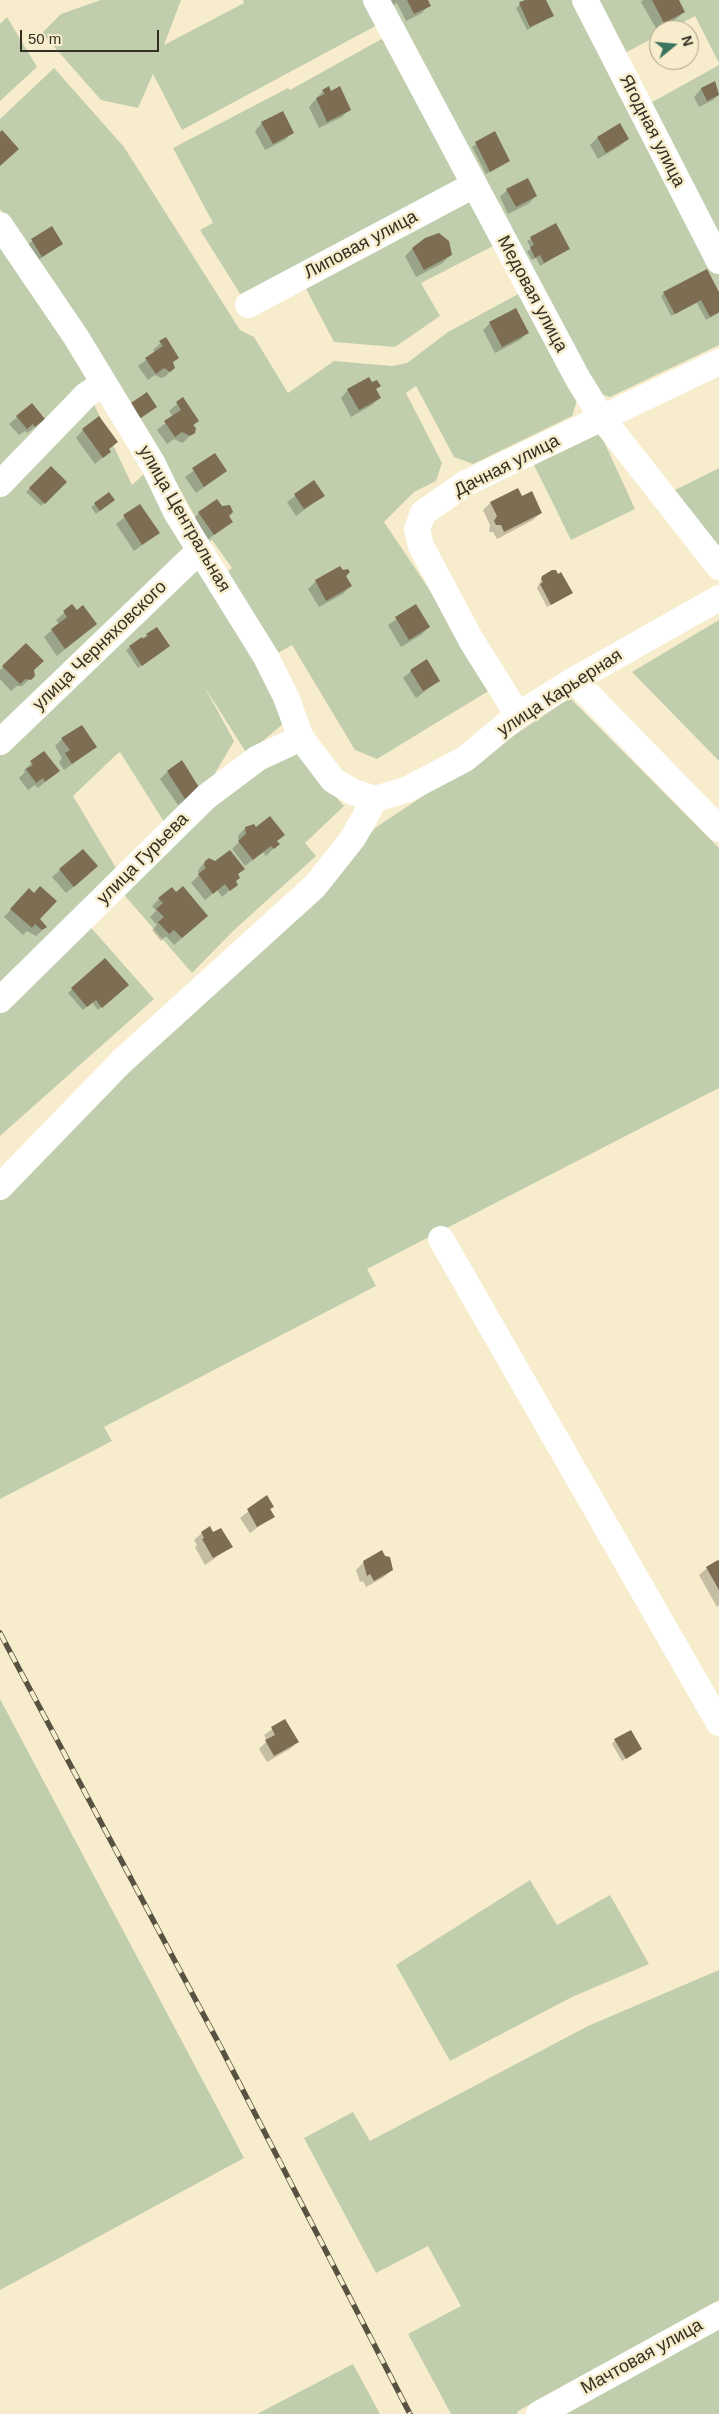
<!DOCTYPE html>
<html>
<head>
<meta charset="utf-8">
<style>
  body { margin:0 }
  #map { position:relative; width:719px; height:2414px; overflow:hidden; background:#f7edcd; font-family:Helvetica,sans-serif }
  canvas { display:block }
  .north { position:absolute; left:649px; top:20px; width:50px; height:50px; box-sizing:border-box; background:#f7edcd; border:1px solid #a9a189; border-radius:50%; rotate:73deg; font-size:14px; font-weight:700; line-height:20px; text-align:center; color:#332f23 }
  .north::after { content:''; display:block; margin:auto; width:18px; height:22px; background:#39745e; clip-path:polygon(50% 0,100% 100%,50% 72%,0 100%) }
  .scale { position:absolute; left:20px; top:30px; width:139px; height:22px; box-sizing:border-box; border:2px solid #332f23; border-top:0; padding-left:6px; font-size:15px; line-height:18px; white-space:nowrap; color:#332f23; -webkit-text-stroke:4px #f7edcd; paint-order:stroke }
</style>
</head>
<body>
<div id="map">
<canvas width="719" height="2414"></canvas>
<div class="north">N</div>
<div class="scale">50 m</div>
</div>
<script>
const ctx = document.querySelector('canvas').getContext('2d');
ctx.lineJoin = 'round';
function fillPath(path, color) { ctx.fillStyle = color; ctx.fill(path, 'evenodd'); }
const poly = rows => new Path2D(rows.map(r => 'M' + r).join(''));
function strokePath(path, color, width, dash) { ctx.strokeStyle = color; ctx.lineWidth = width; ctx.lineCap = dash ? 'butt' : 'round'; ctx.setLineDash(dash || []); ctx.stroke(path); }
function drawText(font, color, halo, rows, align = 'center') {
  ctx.font = font + ' Helvetica,sans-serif'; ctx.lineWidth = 5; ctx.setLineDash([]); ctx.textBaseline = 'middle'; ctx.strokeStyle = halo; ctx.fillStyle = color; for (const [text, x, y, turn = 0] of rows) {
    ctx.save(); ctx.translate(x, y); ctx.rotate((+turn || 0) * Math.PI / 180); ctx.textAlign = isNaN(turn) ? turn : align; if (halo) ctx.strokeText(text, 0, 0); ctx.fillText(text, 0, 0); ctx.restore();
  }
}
const green = poly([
  [101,0,181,0,164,45,244,3,243,0,368,0,381,23,182,130,153,74,138,108,101,100,42,33,61,14],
  [383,0,578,0,719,273,719,345,610,397,591,391],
  [594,0,719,0,719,63,695,16,669,30,659,30,659,35,621,55],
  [7,17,37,67,0,101,0,24],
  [387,36,465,183,244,300,200,230,213,223,173,148,288,88,290,90],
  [719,65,719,243,647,105],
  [54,68,124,147,240,330,254,337,288,393,334,361,392,366,407,363,448,332,522,292,578,397,572,416,473,464,454,457,416,386,406,393,442,463,436,481,414,492,384,522,495,687,377,759,355,750,292,645,276,654,227,572,232,568,212,540,209,542,171,473,41,269,0,209,0,119],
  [471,194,497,244,421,283,440,316,395,347,334,342,303,283],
  [0,236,91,378,0,479],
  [91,398,132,485,145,473,189,550,0,733,0,497,15,484],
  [600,433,635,509,571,540,534,465],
  [719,468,719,561,671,492],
  [196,561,289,719,247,754,204,686,234,741,207,787,166,825,120,752,116,755,73,796,119,873,0,992,0,750],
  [719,620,719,761,632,672],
  [570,698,719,848,719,1088,367,1269,376,1286,104,1427,112,1441,0,1499,0,1199,125,1069,326,890,375,828],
  [297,753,344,806,305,843,316,856,233,931,192,973,119,889,244,774],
  [86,922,154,999,0,1136,0,1008],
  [0,1699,244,2158,0,2290],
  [530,1880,557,1925,610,1895,649,1964,572,1997,450,2061,396,1965],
  [719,1970,719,2300,518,2411,517,2414,451,2414,408,2334,461,2306,428,2246,376,2273,304,2138,353,2112,370,2141,588,2026],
  [719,2329,719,2414,565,2414],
  [353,2364,380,2414,257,2414]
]);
const shadow = poly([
  [391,0,427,0,429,5,422,13,406,21,397,3,392,6],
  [545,0,552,16,527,30,516,8,521,4,519,1],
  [643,0,677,0,684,12,676,19,657,30,641,2],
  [715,82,719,94,713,100,699,107,694,97,701,89],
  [323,91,350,109,342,117,319,128,309,107],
  [262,123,293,132,285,140,265,150,255,131],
  [620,125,628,139,620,146,598,159,590,145,597,138],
  [494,133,509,161,486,174,472,147],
  [507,190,536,196,528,204,508,214,500,197],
  [555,225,569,249,540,266,536,258,532,260,527,252,531,248,527,241],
  [51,228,62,244,34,263,24,247],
  [412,249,450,255,443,263,416,277,405,256],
  [664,293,719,295,719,313,706,320,697,303,671,316,661,296],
  [490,323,527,333,520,340,495,353,483,330],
  [165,339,178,357,172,363,173,368,166,376,161,378,155,375,148,380,138,366,155,353,153,350],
  [372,384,379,398,372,405,351,417,341,398,348,390],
  [183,399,198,421,193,426,193,432,186,440,182,443,174,439,167,444,157,430,173,417,169,411],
  [32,405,36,426,27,433,25,431,19,435,9,424],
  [83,430,116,442,108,450,109,452,95,464,76,438],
  [215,455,226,471,196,493,185,477],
  [51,468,65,482,41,506,26,492],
  [314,482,323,496,296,516,287,502],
  [517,490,521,498,541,513,533,520,497,539,493,532,489,532,490,525,483,510,490,503],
  [109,494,110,503,96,514,91,507],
  [140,505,158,533,134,551,116,524],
  [199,513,227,516,231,522,206,541,192,520],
  [340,568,350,586,343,594,319,607,308,589,316,581],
  [543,577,571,593,547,607,537,588],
  [72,606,76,611,96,624,57,656,44,637,59,624,56,620],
  [416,606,429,627,421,635,401,647,388,625],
  [147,635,169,646,138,668,126,650],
  [26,645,34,675,22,686,17,686,11,691,0,679,0,670],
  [411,671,439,681,416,698,403,678],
  [62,739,95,747,64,770,59,762,62,758,55,746],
  [44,752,58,771,38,788,35,785,28,790,19,778,25,772,24,770],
  [167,772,192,796,178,805,160,779],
  [245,828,256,829,278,844,266,856,263,852,245,866,232,849,239,842,238,836],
  [83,851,89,874,66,893,52,877],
  [205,862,237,875,235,882,237,884,222,897,217,890,205,900,191,883,199,875,198,870],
  [22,897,46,927,36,936,27,931,23,935,4,917],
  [159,899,199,923,174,945,166,936,161,941,152,930,157,925,150,917,156,911,152,906],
  [105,959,124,988,98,1010,92,1002,83,1010,68,993],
  [267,1497,273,1516,250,1533,240,1518],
  [202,1533,213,1534,231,1547,205,1565,195,1547,197,1545,194,1540],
  [382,1552,390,1561,392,1570,384,1577,366,1587,363,1581,360,1582,356,1570,364,1562],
  [719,1564,719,1605,717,1607,699,1575,707,1568],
  [285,1720,298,1742,290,1749,267,1762,259,1749,267,1741,264,1735],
  [615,1740,641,1749,622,1761,612,1744]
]);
const building = poly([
  [407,0,428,0,431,6,414,14],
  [525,0,546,0,554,16,530,27,519,3],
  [652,0,679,0,685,12,664,23],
  [715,81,719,95,707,101,701,88],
  [329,86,331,91,340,86,351,110,327,122,316,98,325,94,322,90],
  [283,111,294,133,273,144,261,122],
  [620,123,629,139,606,153,597,137],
  [2,130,19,149,0,166,0,132],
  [495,131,510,161,490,172,475,142],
  [528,178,537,196,516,207,506,189],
  [556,223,570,249,544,263,540,255,535,258,530,247,534,245,530,237],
  [52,226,63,244,42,257,31,239],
  [439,233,449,241,452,255,424,270,412,248,425,238],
  [707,269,719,292,719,312,710,317,701,300,675,314,663,292],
  [516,308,529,333,502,347,489,322],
  [166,337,179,358,173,362,175,368,170,372,164,368,156,374,145,358,163,346,159,341],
  [369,377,372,382,377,380,381,386,376,389,381,398,359,410,347,389],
  [147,392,157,407,138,420,128,405],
  [183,397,199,421,193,425,196,428,195,433,190,436,182,432,175,437,164,421,181,410,176,402],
  [32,403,45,419,35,427,33,424,27,429,16,416],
  [99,416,118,442,109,449,111,452,103,458,82,429],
  [215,453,227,471,204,487,192,468],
  [51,466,67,482,45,504,29,488],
  [314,480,325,496,304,509,294,494],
  [518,488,522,496,532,491,542,513,504,532,501,525,496,525,494,521,497,516,490,502],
  [109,492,115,500,100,511,94,503],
  [217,499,222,506,230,505,233,512,229,516,233,522,214,535,198,512],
  [140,504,160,533,142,545,123,515],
  [340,566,343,570,348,569,350,572,346,576,352,586,326,601,315,580],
  [552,570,556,570,558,574,561,572,573,593,551,605,540,584,543,582,541,579,542,576],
  [72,604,77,610,83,605,97,624,65,649,51,629,67,617,63,611],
  [416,604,430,627,409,640,395,617],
  [157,627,170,646,142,666,129,646,142,637,143,639,148,636,146,634],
  [26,643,44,661,34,670,35,676,31,680,25,679,20,684,2,666],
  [427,659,440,681,423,691,410,670],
  [82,725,97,747,72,764,65,753,70,750,61,738],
  [44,751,60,771,45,782,43,778,36,783,26,769,33,765,30,761],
  [182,760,200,789,185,799,167,771],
  [270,816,285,835,277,841,280,844,274,849,271,846,253,860,238,841,246,834,245,827,254,824,256,827],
  [83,849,98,866,74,887,59,869],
  [230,850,245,869,238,874,240,878,236,881,238,885,230,891,225,884,213,894,198,874,206,868,204,865,205,861,209,858,215,861],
  [40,886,57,901,40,919,47,927,42,930,35,924,32,928,10,909,29,888,34,893],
  [183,886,208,916,182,938,174,930,169,934,158,922,164,917,156,909,163,903,158,898,172,887,176,892],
  [105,958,129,985,102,1008,96,1000,87,1007,71,988],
  [267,1495,274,1507,270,1509,275,1517,257,1527,247,1509],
  [210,1526,213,1532,221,1528,233,1547,213,1558,202,1539,204,1538,201,1532],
  [382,1550,385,1556,390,1557,393,1570,374,1581,370,1574,367,1576,363,1561],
  [718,1560,719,1561,719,1590,706,1567],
  [285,1719,299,1742,274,1756,265,1740,275,1735,271,1727],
  [631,1730,642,1749,626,1759,614,1739]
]);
const minor = poly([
  [376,0,578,379,602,418,719,567],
  [585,0,719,261],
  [0,225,76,337,153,464,176,512,266,657,286,697,301,738,333,780,353,792,375,799],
  [248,305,474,185],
  [0,484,86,395,104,383],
  [574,680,719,829],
  [518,715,471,640,421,546,417,529,423,513,466,483,719,362],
  [0,742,199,551],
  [375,799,406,790,465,759,518,715,574,680,719,598],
  [0,1000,206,797,258,758,301,738],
  [0,1187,122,1061,315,886,353,838,375,799],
  [441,1239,719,1723],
  [539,2414,719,2315]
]);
const rail = poly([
  [0,1633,217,2040,410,2414]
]);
const streetNames = [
  ["Ягодная улица",652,131,63],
  ["Липовая улица",361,245,-28],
  ["Медовая улица",532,294,62],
  ["Дачная улица",507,466,-27],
  ["улица Центральная",184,519,60],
  ["улица Черняховского",100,646,-44],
  ["улица Карьерная",560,693,-33],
  ["улица Гурьева",143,859,-45],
  ["Мачтовая улица",642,2357,-29]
];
fillPath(green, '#c1cead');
fillPath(shadow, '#0003');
fillPath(building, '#7d6d53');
strokePath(minor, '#fff', 26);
strokePath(rail, '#575242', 5.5);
strokePath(rail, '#f7edcd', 4, [11]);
drawText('18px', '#332f23', '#f7edcd', streetNames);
</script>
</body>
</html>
